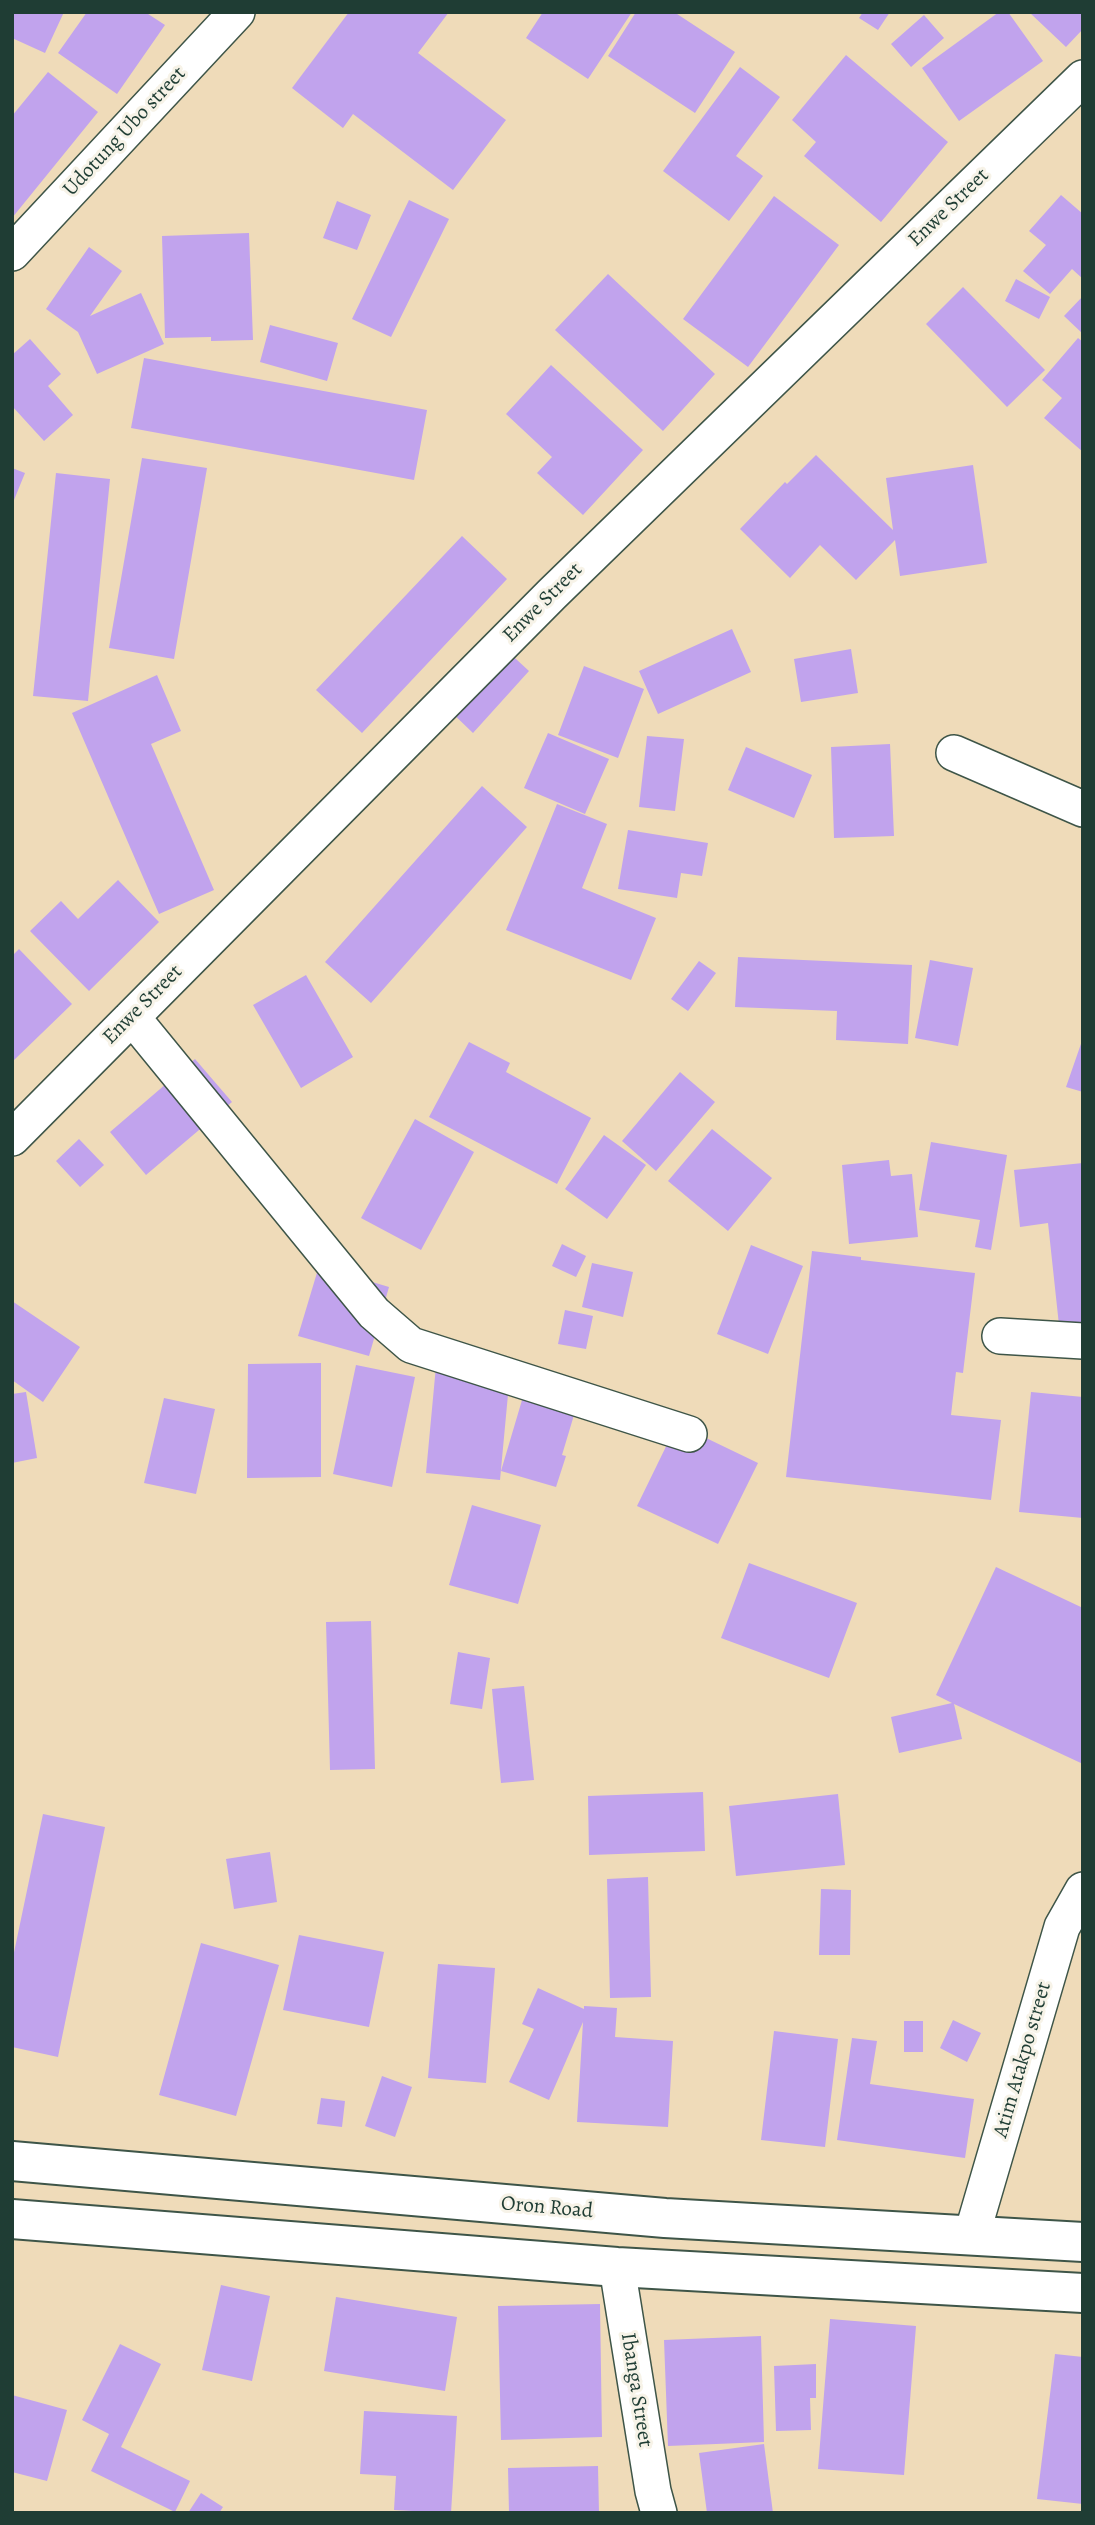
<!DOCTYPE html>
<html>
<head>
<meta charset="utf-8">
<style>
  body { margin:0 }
  #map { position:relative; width:1095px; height:2525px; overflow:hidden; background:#efdbb9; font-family:Alegreya,serif }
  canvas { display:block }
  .frame { position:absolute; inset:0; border:14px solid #1f3d34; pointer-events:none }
</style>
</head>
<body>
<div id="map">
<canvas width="1095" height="2525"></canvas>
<div class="frame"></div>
</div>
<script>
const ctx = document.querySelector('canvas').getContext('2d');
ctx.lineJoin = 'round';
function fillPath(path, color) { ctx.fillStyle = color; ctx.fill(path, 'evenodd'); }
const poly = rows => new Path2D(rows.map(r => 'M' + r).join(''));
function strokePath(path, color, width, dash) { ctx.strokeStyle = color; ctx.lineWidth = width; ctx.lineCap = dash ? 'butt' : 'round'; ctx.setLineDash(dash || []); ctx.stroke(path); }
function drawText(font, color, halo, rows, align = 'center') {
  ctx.font = font + ' Alegreya,serif'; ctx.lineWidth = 6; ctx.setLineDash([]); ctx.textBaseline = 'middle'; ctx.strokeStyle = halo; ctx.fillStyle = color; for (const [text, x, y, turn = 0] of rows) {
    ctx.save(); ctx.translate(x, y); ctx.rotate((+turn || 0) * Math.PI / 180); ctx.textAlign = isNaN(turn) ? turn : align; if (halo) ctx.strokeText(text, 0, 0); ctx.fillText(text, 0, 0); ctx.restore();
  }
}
const building = poly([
  [12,12,64,12,45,53,12,38],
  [87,12,145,12,165,25,117,94,58,53],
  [349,12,449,12,418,53,506,120,453,190,353,114,343,128,292,88],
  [543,12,632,12,588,79,526,38],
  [636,12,674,12,735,52,695,113,608,56],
  [863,12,890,12,878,30,859,18],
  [999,12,1008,12,1043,61,959,121,922,68],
  [1029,12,1083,12,1083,29,1066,47],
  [924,15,944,38,911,67,891,44],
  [846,55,948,142,881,222,804,156,816,142,792,120],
  [740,67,780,97,736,156,763,176,729,221,663,171],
  [48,72,98,112,12,218,12,116],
  [1061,195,1083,214,1083,279,1072,269,1050,294,1023,271,1046,245,1029,231],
  [774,196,839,245,748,367,683,319],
  [409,200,449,219,391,337,352,319],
  [337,201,371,215,357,250,323,238],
  [249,233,253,340,211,341,211,337,165,338,162,236],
  [89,247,122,271,90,316,141,293,164,344,97,374,78,332,46,309],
  [608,274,715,374,663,431,555,330],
  [1016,279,1050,297,1039,319,1005,301],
  [963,287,1045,370,1007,407,926,324],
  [1083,296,1083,334,1064,316],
  [270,325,338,343,327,381,260,362],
  [1078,338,1083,342,1083,452,1044,418,1062,398,1042,380],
  [30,339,61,374,48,386,73,415,44,441,12,406,12,355],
  [144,358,427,410,414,480,131,428],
  [551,365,643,450,583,515,537,473,552,457,506,414],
  [816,455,893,530,886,478,973,465,987,563,900,576,895,540,856,580,820,545,790,578,740,529,785,482,787,484],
  [142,458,207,468,174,659,109,648],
  [12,468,25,473,12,505],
  [56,473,110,479,88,701,33,696],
  [462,536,507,579,362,733,316,690],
  [732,629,751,672,658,714,639,671],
  [504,648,529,671,473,733,448,709],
  [851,649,858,693,801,702,794,659],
  [584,666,644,689,618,758,558,735],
  [157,675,181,731,151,744,214,890,159,914,72,713],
  [548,733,609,759,585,814,524,788],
  [647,736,684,739,675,811,639,807],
  [890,744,894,836,834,838,831,747],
  [746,747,812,775,794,818,728,790],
  [482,786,527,827,371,1003,325,962],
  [557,804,607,824,582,888,656,918,631,980,506,930],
  [628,830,708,843,702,876,681,873,677,898,618,889],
  [118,880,159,922,89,991,30,931,61,901,78,919],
  [19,949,72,1004,12,1062,12,956],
  [738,957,912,965,908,1044,836,1040,837,1011,735,1007],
  [930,960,973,968,958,1046,915,1038],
  [699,961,716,973,688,1011,671,999],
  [306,975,353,1057,301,1088,253,1005],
  [1083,1038,1083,1092,1066,1087],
  [469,1042,510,1063,506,1072,591,1118,557,1184,429,1117],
  [195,1059,232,1102,146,1175,110,1132],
  [680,1072,715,1102,656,1171,622,1141],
  [415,1119,474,1152,421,1250,361,1218],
  [712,1129,772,1178,728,1231,668,1181],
  [604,1135,646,1165,607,1219,565,1189],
  [79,1139,104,1165,80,1187,56,1161],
  [931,1142,1007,1155,991,1250,975,1247,980,1220,919,1210],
  [889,1160,891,1176,912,1174,918,1237,849,1244,842,1165],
  [1083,1163,1083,1323,1059,1325,1048,1223,1020,1227,1014,1170],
  [562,1244,586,1256,576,1277,552,1266],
  [751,1245,803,1266,768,1354,717,1334],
  [812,1251,861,1257,861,1260,975,1273,963,1373,956,1372,951,1415,1001,1420,991,1500,786,1477],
  [592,1263,633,1272,623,1317,582,1307],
  [319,1266,389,1287,369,1356,298,1336],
  [12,1301,80,1347,43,1402,12,1380],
  [565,1310,593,1316,586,1349,558,1344],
  [321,1363,321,1477,247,1478,248,1364],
  [356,1365,415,1377,392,1487,333,1474],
  [436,1366,510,1373,500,1480,426,1473],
  [525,1390,577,1405,562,1455,566,1456,556,1487,501,1471],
  [26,1392,37,1458,12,1463,12,1394],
  [1031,1392,1083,1397,1083,1518,1019,1512],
  [164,1398,215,1409,196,1494,144,1483],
  [677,1424,758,1463,718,1544,637,1506],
  [472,1505,541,1525,518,1604,449,1585],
  [749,1563,857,1603,829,1678,721,1638],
  [996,1567,1083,1608,1083,1764,954,1704,962,1739,899,1753,891,1717,952,1703,936,1695],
  [371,1621,375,1769,330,1770,326,1622],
  [458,1652,490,1658,482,1709,450,1704],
  [524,1686,534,1780,501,1783,492,1689],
  [703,1792,705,1851,589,1855,588,1796],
  [838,1794,845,1865,736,1876,729,1806],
  [43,1814,105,1827,58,2057,12,2047,12,1962],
  [270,1852,277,1902,234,1909,226,1859],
  [648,1877,651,1997,610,1998,607,1879],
  [821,1889,851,1890,850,1955,819,1955],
  [299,1935,384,1952,369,2027,283,2010],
  [201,1943,279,1965,236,2116,159,2095],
  [438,1964,495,1968,486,2083,428,2078],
  [538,1988,584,2009,584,2006,617,2008,615,2037,673,2041,668,2127,577,2122,583,2022,549,2100,509,2082,534,2029,522,2024],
  [953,2020,981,2033,967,2062,940,2048],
  [904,2021,923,2021,923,2052,904,2052],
  [774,2031,838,2039,825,2147,761,2140],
  [852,2038,877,2041,870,2084,974,2099,965,2158,837,2140],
  [382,2076,412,2087,395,2137,365,2126],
  [321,2098,345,2101,342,2127,317,2124],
  [221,2285,270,2296,252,2381,202,2370],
  [336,2297,457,2317,445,2391,324,2371],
  [600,2304,602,2437,501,2440,498,2306],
  [830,2319,916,2326,904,2475,818,2469],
  [761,2336,764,2442,668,2446,664,2340],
  [120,2344,161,2364,121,2447,190,2481,175,2512,91,2471,109,2434,82,2420],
  [1055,2354,1083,2357,1083,2504,1037,2499],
  [816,2364,816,2398,810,2398,811,2430,776,2431,774,2366],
  [12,2395,67,2410,47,2481,12,2472],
  [364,2411,457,2416,451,2513,394,2510,396,2476,360,2474],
  [764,2444,773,2513,707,2513,699,2453],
  [598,2466,599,2513,509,2513,508,2468],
  [201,2493,223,2507,219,2513,188,2513]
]);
const minor = poly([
  [12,253,237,12],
  [954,753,1083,809],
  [132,1017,374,1313,411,1345,689,1434],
  [12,1138,552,594,1083,78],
  [1000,1336,1083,1341],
  [972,2234,1062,1927,1083,1890],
  [617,2267,653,2491,659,2513]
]);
const trunk = poly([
  [12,2161,665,2218,1083,2242],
  [12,2219,617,2267,1083,2293]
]);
const streetNames = [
  ["Udotung Ubo street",125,132,-47],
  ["Enwe Street",949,208,-44],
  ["Enwe Street",543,603,-45],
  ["Enwe Street",143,1005,-45],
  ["Atim Atakpo street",1023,2060,-74],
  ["Oron Road",547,2208,5],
  ["Ibanga Street",636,2390,81]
];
fillPath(building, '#c1a3ed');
strokePath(minor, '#3e5548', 38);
strokePath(trunk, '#3e5548', 42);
strokePath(minor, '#fff', 35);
strokePath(trunk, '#fff', 38);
drawText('21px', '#1f3d34', '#f7f3e8', streetNames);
</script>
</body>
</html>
